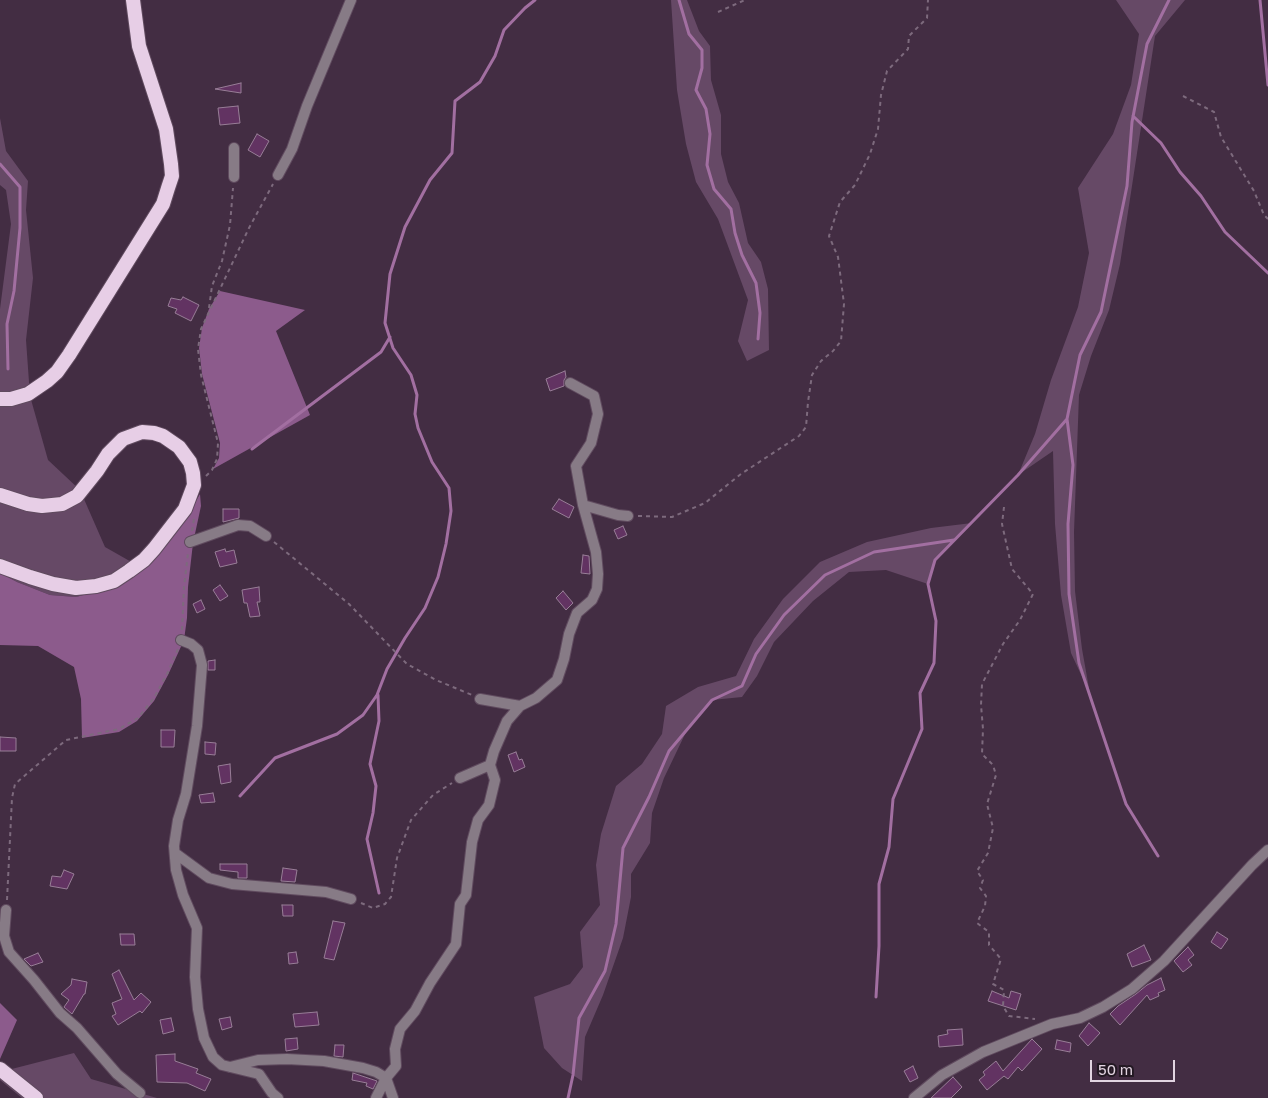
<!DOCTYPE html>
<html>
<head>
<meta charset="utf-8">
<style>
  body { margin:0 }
  #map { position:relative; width:1268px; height:1098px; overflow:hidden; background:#432d43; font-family:"Golos Text",sans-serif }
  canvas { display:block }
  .scale { position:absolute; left:1090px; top:1060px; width:85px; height:22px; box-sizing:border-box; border:2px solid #e2d4e1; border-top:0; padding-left:6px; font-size:15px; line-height:18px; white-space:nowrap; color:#e2d4e1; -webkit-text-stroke:4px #231923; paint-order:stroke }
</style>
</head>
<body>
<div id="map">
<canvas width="1268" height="1098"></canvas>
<div class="scale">50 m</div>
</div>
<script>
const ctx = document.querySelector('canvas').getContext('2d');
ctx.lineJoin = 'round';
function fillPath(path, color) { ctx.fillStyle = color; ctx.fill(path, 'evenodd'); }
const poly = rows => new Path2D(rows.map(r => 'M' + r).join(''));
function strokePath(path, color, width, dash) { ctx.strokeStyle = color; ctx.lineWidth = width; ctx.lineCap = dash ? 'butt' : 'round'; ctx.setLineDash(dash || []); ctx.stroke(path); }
const green = poly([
  [671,0,687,0,699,31,710,46,711,80,721,115,721,154,728,182,739,203,748,243,761,262,768,289,769,350,747,361,738,341,748,300,718,219,696,182,686,144,677,90],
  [1116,0,1185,0,1155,36,1120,264,1109,310,1091,356,1079,395,1074,532,1075,591,1082,649,1090,694,1071,653,1061,595,1055,524,1053,451,1018,475,1035,434,1051,380,1078,307,1089,253,1078,188,1113,134,1131,85,1139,34],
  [0,118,6,151,28,181,26,210,33,278,26,340,30,396,48,460,80,490,105,547,142,568,105,589,76,597,50,595,17,582,0,573,0,309,11,224,6,190,0,185],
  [972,523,935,560,928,584,886,570,849,572,813,601,774,642,757,676,742,697,712,700,687,730,664,778,652,813,650,843,631,874,631,897,623,938,603,995,585,1037,582,1081,562,1068,544,1048,534,997,570,984,583,967,580,932,600,905,596,865,601,834,616,786,642,764,662,734,666,706,698,687,736,676,754,639,783,599,820,562,867,542,931,528],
  [74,1053,91,1079,157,1098,22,1098,0,1080,0,1072]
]);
const forest = poly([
  [220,291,305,310,276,331,310,415,213,469,219,458,220,443,202,374,199,348,202,328,209,309],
  [200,494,201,506,193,543,188,587,187,618,184,640,168,675,154,701,137,721,119,732,82,738,81,699,74,667,38,646,0,645,0,573,17,582,50,595,76,597,105,589,190,511],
  [0,1003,17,1020,0,1059]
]);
const stream = poly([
  [679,0,689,34,702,50,702,68,696,90,706,109,710,134,707,165,714,189,731,209,735,233,742,255,756,283,760,313,758,339],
  [1260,0,1268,85],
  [1133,116,1161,143,1180,172,1201,196,1225,232,1268,273],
  [0,164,20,187,20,228,14,291,7,324,8,369],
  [1067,419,1073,465,1068,524,1069,594,1079,663,1126,804,1158,856],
  [252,449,381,352,390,337],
  [378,695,379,721,370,764,376,786,373,813,367,839,379,893],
  [240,796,275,758,337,734,363,715,377,695,387,669,405,638,425,608,438,577,446,544,451,511,449,488,432,462,418,428,415,414,417,395,411,375,393,348,385,323,390,274,405,227,430,180,452,153,455,101,480,82,495,56,504,30,525,8,535,0],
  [876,997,879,946,879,884,889,847,893,799,922,729,920,693,934,663,936,621,928,584,935,560,1018,475,1067,419,1080,355,1101,312,1127,186,1132,122,1147,44,1169,0],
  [568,1098,573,1075,579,1018,605,971,616,924,623,848,649,797,669,751,712,700,742,686,756,654,784,615,825,575,874,552,954,540]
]);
const building = poly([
  [241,83,241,93,215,89,241,83],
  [238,106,240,123,220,125,218,108,238,106],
  [257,134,269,141,260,157,248,150,257,134],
  [183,297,199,305,191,321,175,313,177,309,168,306,171,298,181,300,183,297],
  [565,371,566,377,564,380,564,386,550,391,546,379,565,371],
  [559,499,574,507,569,518,552,509,559,499],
  [223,509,239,509,239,518,223,522,223,509],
  [623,526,627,535,618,539,614,530,623,526],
  [225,549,226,552,234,550,237,563,220,567,215,552,225,549],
  [583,555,589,556,590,574,581,573,583,555],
  [220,585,228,596,220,601,213,590,220,585],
  [259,587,260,602,257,602,260,616,250,617,247,603,244,603,242,590,259,587],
  [563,591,573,603,566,610,556,598,563,591],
  [201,600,205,609,197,613,193,604,201,600],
  [215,660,215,670,208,670,208,661,215,660],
  [161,730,175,730,174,747,161,747,161,730],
  [0,737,16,738,16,751,0,751,0,737],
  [205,742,216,743,215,755,205,754,205,742],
  [516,752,519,760,522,759,525,767,514,772,508,755,516,752],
  [230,764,231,782,221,784,218,766,230,764],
  [213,793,215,802,201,803,199,795,213,793],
  [220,864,247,864,247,878,238,878,238,872,220,870,220,864],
  [283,868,297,870,295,882,281,881,283,868],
  [64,870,74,874,67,889,50,886,52,876,61,877,64,870],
  [282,905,293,905,293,916,283,916,282,905],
  [333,921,345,923,334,960,324,958,333,921],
  [1217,932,1228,939,1221,949,1211,942,1217,932],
  [120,934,134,934,135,945,121,945,120,934],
  [1144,945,1151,960,1132,967,1127,954,1144,945],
  [1188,947,1194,955,1188,960,1192,965,1183,972,1174,961,1188,947],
  [296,952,298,963,289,964,288,953,296,952],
  [38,953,43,962,31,966,24,959,38,953],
  [119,970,134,1000,141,993,151,1002,142,1013,140,1011,118,1025,112,1016,116,1014,112,1003,122,999,112,974,119,970],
  [1161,978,1165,990,1158,993,1159,996,1150,1000,1147,995,1120,1025,1110,1014,1118,1006,1136,994,1147,985,1161,978],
  [72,979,87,982,85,994,84,994,72,1014,64,1007,69,1000,61,994,71,985,72,979],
  [992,991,1009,998,1011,991,1021,994,1016,1010,988,1001,992,991],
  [317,1012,319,1025,295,1027,293,1014,317,1012],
  [230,1017,232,1027,222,1030,219,1019,230,1017],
  [171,1018,174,1031,163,1034,160,1020,171,1018],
  [1089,1023,1100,1033,1088,1046,1079,1036,1089,1023],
  [962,1029,963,1045,939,1047,938,1036,948,1034,947,1030,962,1029],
  [297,1038,298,1049,286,1051,285,1039,297,1038],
  [1032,1039,1042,1049,1022,1071,1018,1067,1008,1079,1004,1076,987,1090,979,1080,985,1075,983,1072,996,1061,1003,1071,1032,1039],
  [1057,1040,1071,1043,1070,1052,1055,1049,1057,1040],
  [335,1045,344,1045,343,1057,334,1056,335,1045],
  [175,1054,175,1061,198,1069,196,1073,211,1079,205,1091,187,1083,157,1082,156,1055,175,1054],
  [913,1066,918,1078,910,1082,904,1071,913,1066],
  [353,1073,377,1081,373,1089,366,1086,367,1083,352,1080,353,1073],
  [953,1077,962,1087,951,1098,931,1098,953,1077]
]);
const path = poly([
  [718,12,745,0],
  [1183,96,1214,112,1221,137,1254,191,1264,215,1268,219],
  [209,308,212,286,222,261,230,225,233,188],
  [206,476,212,470,217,459,218,443,201,375,198,349,201,329,249,228,273,184],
  [1004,507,1002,524,1012,569,1033,594,1020,620,1003,644,982,684,981,705,983,729,982,754,993,765,996,775,987,804,993,828,988,853,977,871,983,880,980,888,986,896,985,906,977,923,989,932,989,945,1001,959,993,984,1004,990,1003,1006,1009,1016,1035,1019],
  [638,516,672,517,705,503,741,474,799,436,806,427,808,402,812,375,821,361,833,351,841,341,844,304,838,257,829,236,840,202,855,185,870,154,878,129,881,95,887,71,908,49,909,36,927,18,928,0],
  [192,531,194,519],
  [274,542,349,604,407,664,436,680,472,695],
  [182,630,184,587,188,553],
  [7,900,12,798,15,784,66,740,119,729,138,718,154,698,168,672,178,649],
  [361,903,373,908,385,904,391,897,397,858,411,820,433,795,452,783]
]);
const minor = poly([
  [278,175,292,149,307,106,351,0],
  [234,177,234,148],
  [583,505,618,515,628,516],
  [190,542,238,525,250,526,266,536],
  [181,640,191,644,198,650,202,665,197,726,186,794,178,820,174,846,176,870,183,895,197,928,195,977,198,1009,204,1038,213,1057,222,1065,259,1074,272,1093,278,1098],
  [480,699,520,706,536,698,557,680,564,659,569,634,577,613,592,600,597,589,598,574,596,552,583,505,576,466,591,443,598,414,594,396,570,383],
  [460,778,490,765,494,751,507,721,520,706],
  [175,853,209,878,232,884,326,892,351,899],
  [6,910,4,936,9,952,34,980,60,1013,77,1028,117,1074,140,1093],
  [230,1067,258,1060,287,1059,324,1061,363,1068,376,1072,386,1078,393,1098],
  [376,1098,386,1078,396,1066,395,1049,400,1029,415,1011,430,983,456,944,460,904,466,895,472,842,478,820,489,805,495,780,490,765],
  [914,1098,942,1075,983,1052,1052,1024,1080,1018,1103,1007,1132,989,1164,961,1252,865,1268,850]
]);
const trunk = poly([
  [0,399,11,399,28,394,47,381,57,372,69,355,163,204,168,188,172,176,171,164,166,129,139,46,133,0],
  [0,495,28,504,42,506,62,504,77,496,97,471,108,454,123,439,142,432,154,433,163,436,179,447,190,462,193,473,194,485,185,509,154,549,144,560,129,571,114,581,96,586,76,588,53,584,30,577,0,566],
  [0,1069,36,1098]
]);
fillPath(green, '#664966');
fillPath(forest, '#8c5b8c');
strokePath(stream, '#a26fa1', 3);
fillPath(building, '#623362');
strokePath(building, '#987e97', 1);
strokePath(minor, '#604b5f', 12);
strokePath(trunk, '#604b5f', 16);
strokePath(path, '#7d6a7d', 2, [4, 4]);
strokePath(minor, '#877b86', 10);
strokePath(trunk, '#e7cee6', 14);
</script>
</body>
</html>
